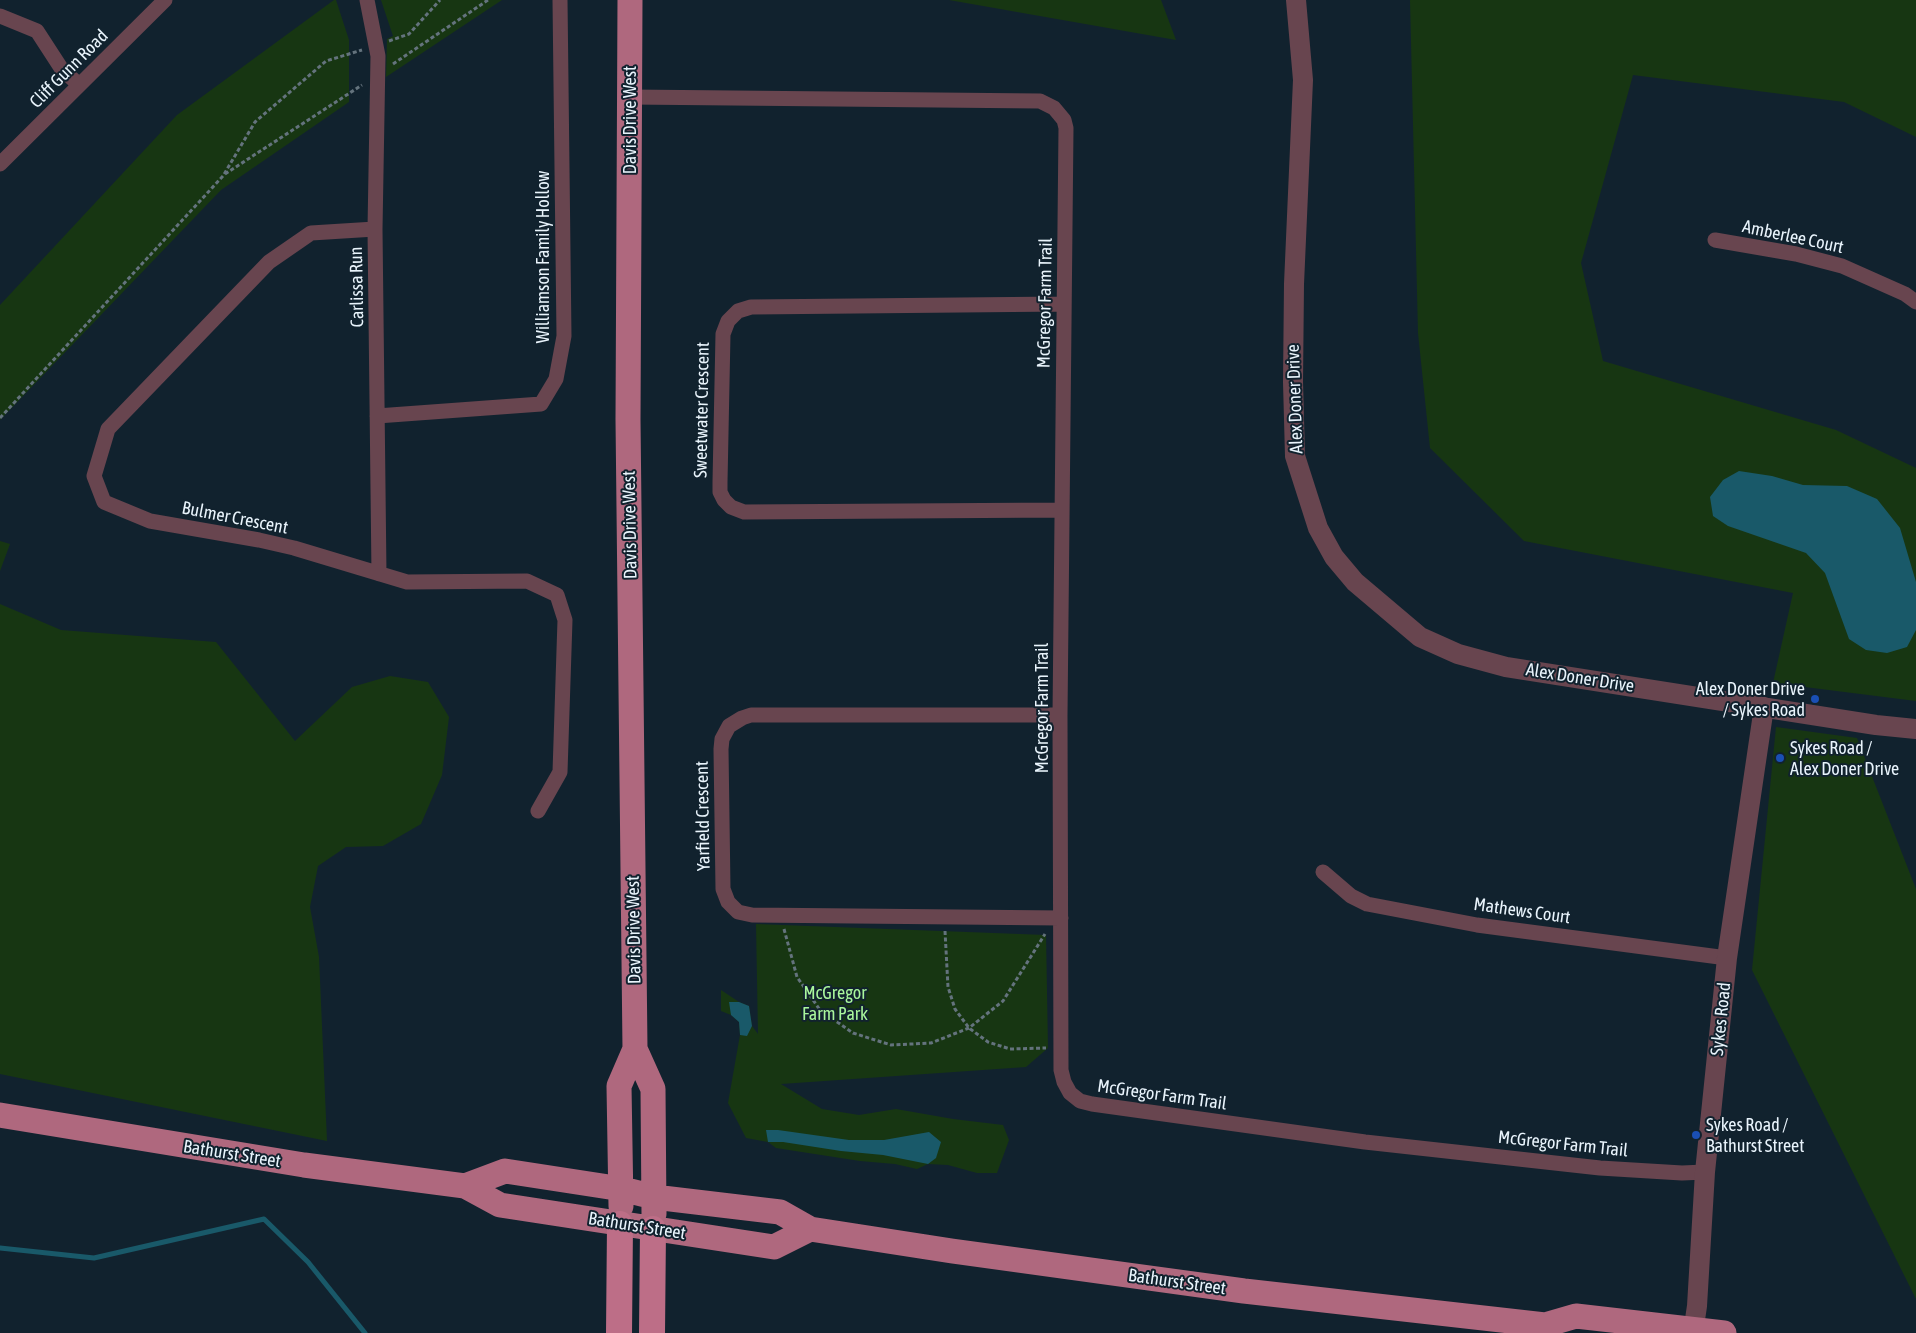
<!DOCTYPE html>
<html>
<head>
<meta charset="utf-8">
<style>
  body { margin:0 }
  canvas { display:block; background:#11222e }
</style>
</head>
<body>
<canvas width="1916" height="1333"></canvas>
<script>
const ctx = document.querySelector('canvas').getContext('2d');
ctx.lineJoin = 'round';
function fillPath(path, color) { ctx.fillStyle = color; ctx.fill(path, 'evenodd'); }
const poly = rows => new Path2D(rows.map(r => 'M' + r).join(''));
function strokePath(path, color, width, dash) { ctx.strokeStyle = color; ctx.lineWidth = width; ctx.lineCap = dash ? 'butt' : 'round'; ctx.setLineDash(dash || []); ctx.stroke(path); }
function drawText(font, color, halo, rows, align = 'center') {
  ctx.font = font + ' "Asap Condensed",sans-serif'; ctx.lineWidth = 4; ctx.setLineDash([]); ctx.textBaseline = 'middle'; ctx.strokeStyle = halo; ctx.fillStyle = color; for (const [text, x, y, turn = 0] of rows) {
    ctx.save(); ctx.translate(x, y); ctx.rotate((+turn || 0) * Math.PI / 180); ctx.textAlign = isNaN(turn) ? turn : align; if (halo) ctx.strokeText(text, 0, 0); ctx.fillText(text, 0, 0); ctx.restore();
  }
}
const green = poly([
  [334,0,336,0,349,40,349,102,221,190,0,420,0,305,177,115],
  [381,0,502,0,386,77,387,39,393,36],
  [949,0,1161,0,1176,40],
  [1410,0,1916,0,1916,137,1844,102,1633,75,1581,263,1603,361,1836,430,1916,468,1916,701,1773,683,1793,593,1524,541,1430,448,1418,333],
  [0,541,10,544,0,571],
  [0,604,61,630,216,642,295,741,352,687,390,676,428,682,449,717,442,775,421,824,383,846,346,847,318,866,310,907,319,957,327,1141,0,1074],
  [1776,727,1857,738,1916,889,1916,1299,1752,970],
  [756,924,1046,935,1048,1048,1026,1067,781,1084,822,1109,859,1115,896,1109,953,1119,1003,1125,1009,1140,997,1173,977,1173,948,1165,928,1164,917,1169,895,1164,860,1161,776,1148,768,1142,746,1138,728,1103,740,1035,739,1022,731,1015,721,1011,721,990,739,1002,749,1006,752,1026,758,1034]
]);
const water = poly([
  [1739,471,1772,476,1803,485,1847,486,1877,499,1900,528,1916,582,1916,630,1907,647,1887,653,1866,650,1849,639,1825,573,1806,553,1728,526,1713,516,1710,497,1723,480],
  [729,1002,739,1002,749,1006,752,1026,747,1036,740,1035,739,1022,731,1015],
  [766,1130,778,1130,849,1140,884,1140,929,1132,941,1142,936,1158,928,1164,883,1155,841,1151,783,1142,768,1142]
]);
const stream = poly([
  [0,1248,94,1258,264,1219,308,1262,365,1333]
]);
const path = poly([
  [389,41,409,34,440,0],
  [393,64,488,0],
  [225,174,362,85],
  [0,418,223,176,255,122,326,61,362,50],
  [784,929,797,977,820,1010,853,1033,891,1045,931,1043,969,1028,1003,1001,1045,934],
  [945,931,948,987,955,1009,969,1028,988,1042,1010,1049,1046,1048]
]);
const minor = poly([
  [367,0,378,56,375,229,379,574],
  [0,16,37,31,61,68,79,85],
  [630,97,1040,101,1054,108,1064,120,1066,128,1060,715,1061,1070,1064,1082,1070,1093,1080,1101,1092,1104,1365,1142,1600,1168,1682,1173,1705,1172],
  [0,164,165,0],
  [375,229,311,233,269,262,108,429,94,476,104,502,150,521,259,540,294,548,407,582,527,581,557,595,565,620,560,772,538,811],
  [1715,240,1796,254,1842,266,1905,294,1916,302],
  [377,416,541,404,556,379,564,336,560,0],
  [1062,510,744,512,731,507,724,500,720,492,720,482,723,334,728,321,738,311,751,307,1064,304],
  [1060,715,751,715,742,718,729,726,722,739,721,749,723,889,728,902,738,912,752,915,1061,918],
  [1323,872,1351,896,1367,904,1477,925,1727,958]
]);
const tertiary = poly([
  [1296,0,1303,80,1294,284,1293,382,1295,456,1318,528,1334,557,1355,582,1420,637,1458,654,1506,667,1876,725,1916,729],
  [1693,1333,1697,1306,1705,1172,1727,958,1764,707]
]);
const primary = poly([
  [630,0,628,419,635,1049,653,1089,654,1214],
  [0,1115,304,1165,465,1186,500,1205,774,1247,810,1229],
  [465,1186,505,1171,622,1189,654,1197,780,1212,810,1229,952,1251,1244,1291,1545,1325,1576,1316,1724,1333],
  [621,1206,619,1086,635,1049]
]);
const trunk = poly([
  [619,1333,620,1224],
  [652,1333,653,1229]
]);
const markers = [
  [1815,699,5,"#1a4fb4"],
  [1780,758,5,"#1a4fb4"],
  [1696,1135,5,"#1a4fb4"]
];
const streetNames = [
  ["Cliff Gunn Road",69,69,-45],
  ["Davis Drive West",630,120,-90],
  ["Amberlee Court",1793,237,12],
  ["Williamson Family Hollow",543,257,-90],
  ["Carlissa Run",357,287,-91],
  ["McGregor Farm Trail",1045,303,-89],
  ["Alex Doner Drive",1295,399,-92],
  ["Sweetwater Crescent",702,410,-89],
  ["Bulmer Crescent",235,518,11],
  ["Davis Drive West",630,525,-91],
  ["Alex Doner Drive",1580,678,9],
  ["McGregor Farm Trail",1042,708,-90],
  ["Yarfield Crescent",703,816,-91],
  ["Mathews Court",1522,911,8],
  ["Davis Drive West",634,930,-91],
  ["Sykes Road",1721,1019,-84],
  ["McGregor Farm Trail",1162,1095,8],
  ["McGregor Farm Trail",1563,1144,6],
  ["Bathurst Street",232,1154,9],
  ["Bathurst Street",637,1226,9],
  ["Bathurst Street",1177,1282,8]
];
const poiNames = [
  ["Alex Doner Drive",1805,689,"right"],
  ["/ Sykes Road",1805,710,"right"],
  ["Sykes Road /",1790,748],
  ["Alex Doner Drive",1790,769],
  ["Sykes Road /",1706,1125],
  ["Bathurst Street",1706,1146]
];
const parkNames = [
  ["McGregor",835,993],
  ["Farm Park",835,1014]
];
fillPath(green, '#173612');
fillPath(water, '#195969');
strokePath(stream, '#195969', 5);
strokePath(path, '#64737d', 3, [4, 2.5]);
strokePath(minor, '#68454f', 15);
strokePath(tertiary, '#68454f', 20);
strokePath(primary, '#af687e', 25);
strokePath(trunk, '#bd6e87', 26);
for (const [x, y, r, color] of markers) { const dot = new Path2D(); dot.arc(x, y, r, 0, 2 * Math.PI); ctx.fillStyle = color; ctx.fill(dot); strokePath(dot, '#11222e', 2); }
drawText('18px', '#e9f4fc', '#11222e', streetNames);
drawText('18px', '#e9f4fc', '#11222e', poiNames, 'left');
drawText('18px', '#a9f69c', '#11222e', parkNames);
</script>
</body>
</html>
